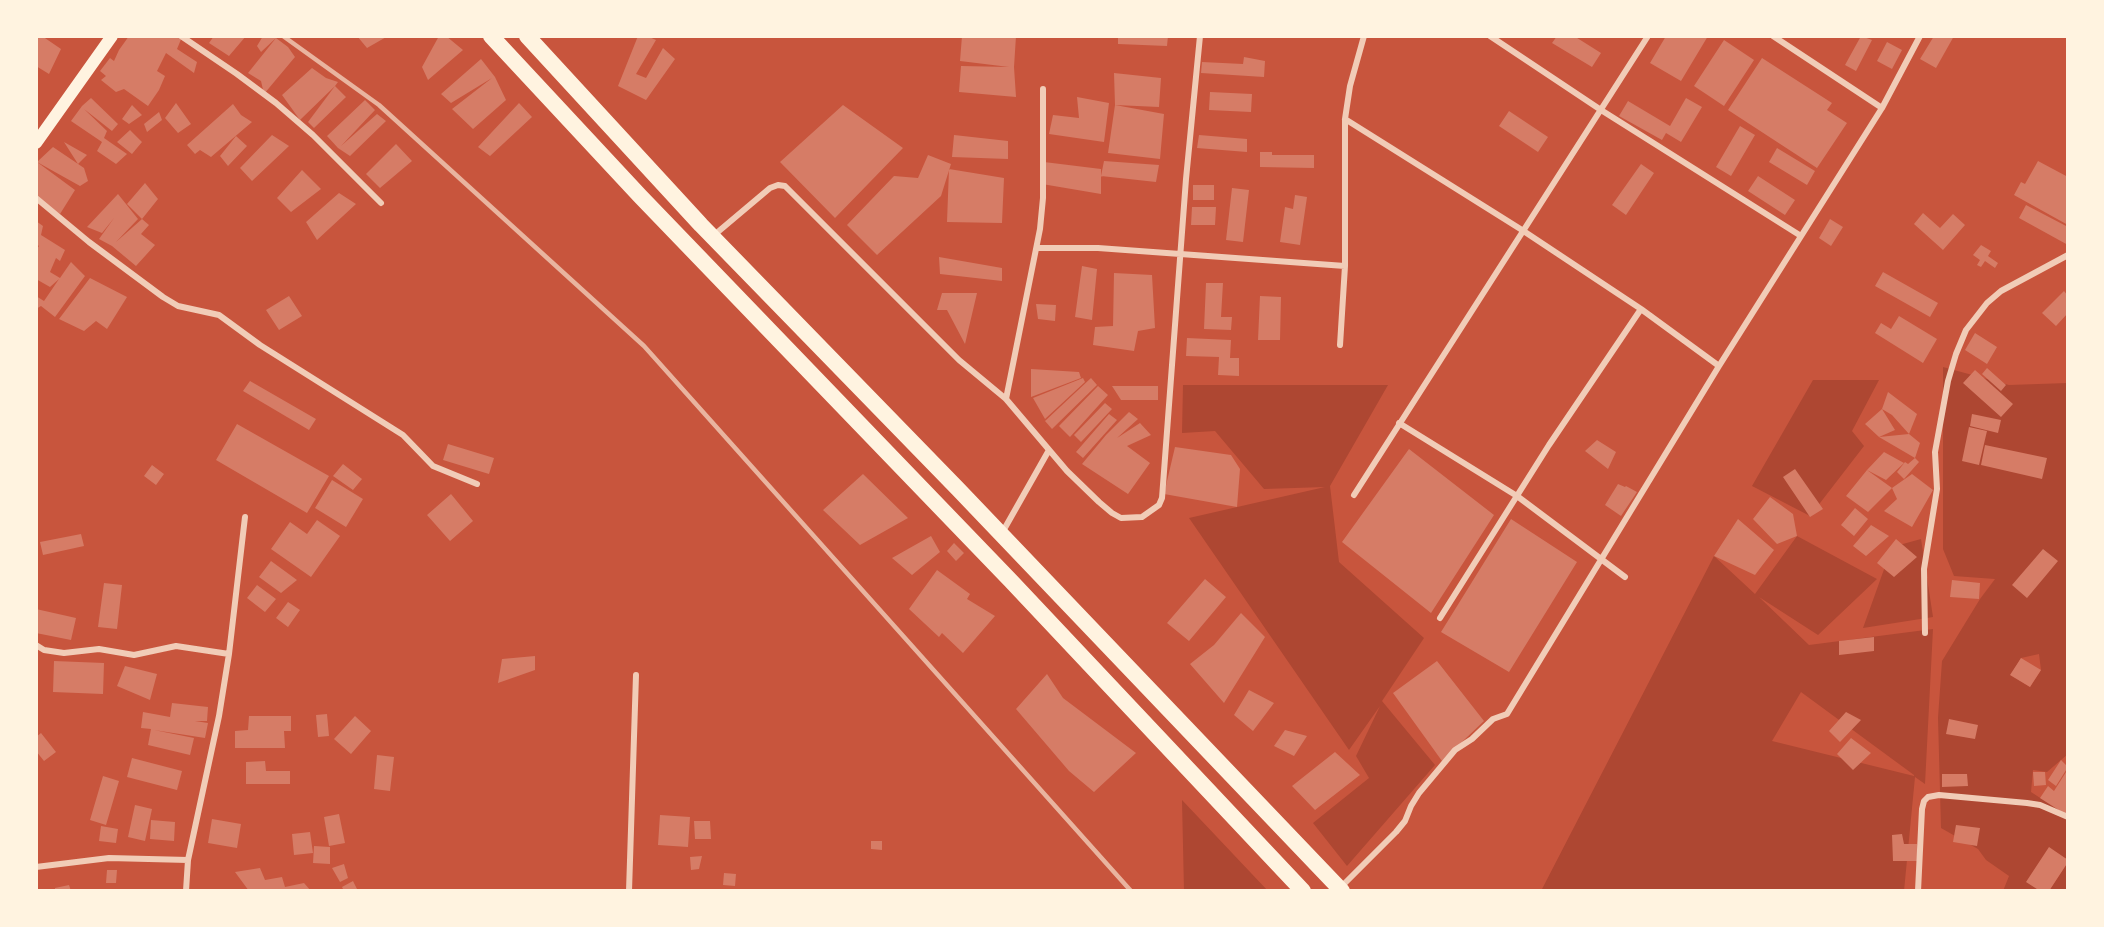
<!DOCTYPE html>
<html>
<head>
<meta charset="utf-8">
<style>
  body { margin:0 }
  #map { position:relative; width:2104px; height:927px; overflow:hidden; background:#c8553d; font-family:Quicksand,sans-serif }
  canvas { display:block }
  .frame { position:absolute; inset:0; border:38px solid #fff3e0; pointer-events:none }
</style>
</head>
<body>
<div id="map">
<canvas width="2104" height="927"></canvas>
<div class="frame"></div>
</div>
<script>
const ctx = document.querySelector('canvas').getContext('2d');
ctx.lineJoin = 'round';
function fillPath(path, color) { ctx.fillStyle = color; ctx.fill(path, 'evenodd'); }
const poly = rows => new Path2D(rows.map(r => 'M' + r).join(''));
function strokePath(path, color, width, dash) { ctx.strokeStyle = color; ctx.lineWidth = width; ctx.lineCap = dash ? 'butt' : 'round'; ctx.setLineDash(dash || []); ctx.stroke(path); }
const green = poly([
  [1943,367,2009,385,2068,383,2068,754,2047,772,2033,770,2031,792,2068,816,2068,860,2049,848,2040,891,2003,891,2009,876,1986,860,1978,849,1941,828,1938,718,1942,661,1980,599,1995,579,1954,576,1943,549],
  [2039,654,2041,670,2030,687,2011,675,2021,658],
  [1813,380,1879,380,1852,431,1864,446,1810,516,1752,486],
  [1183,385,1388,385,1330,486,1339,562,1424,638,1382,701,1435,765,1347,866,1313,823,1369,778,1356,756,1380,706,1349,750,1189,518,1325,487,1264,489,1215,431,1182,433],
  [1797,536,1877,579,1818,635,1759,597,1809,645,1933,629,1925,784,1915,777,1904,891,1541,891,1714,556,1755,594],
  [1801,692,1914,775,1914,776,1772,741],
  [1921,539,1933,617,1863,628,1892,547],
  [1182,800,1268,891,1184,891],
  [2068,862,2068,891,2049,891]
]);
const building = poly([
  [36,36,42,36,61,49,49,74,36,66],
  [129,36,180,36,182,37,177,49,197,62,194,73,166,53,157,71,165,76,159,90,148,106,124,89,116,92,101,80,106,76,100,71,110,58,114,61,119,50],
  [214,36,246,36,229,56,209,43],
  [263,36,276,38,288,47,295,57,264,94,261,81,248,73,276,38,261,52,257,46],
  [357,36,388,36,367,48],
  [439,36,446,36,463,50,428,80,422,67],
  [638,36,647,36,656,40,636,74,646,78,663,48,675,59,646,100,618,86],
  [962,36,1016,36,1014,67,1016,97,959,92,961,66,1009,67,960,61],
  [1118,36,1168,36,1167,46,1118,44],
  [1557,36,1574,36,1601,53,1592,67,1552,43],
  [1666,36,1708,36,1681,81,1650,63],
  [1861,36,1872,40,1856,71,1845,65],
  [1934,36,1954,36,1936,68,1920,59],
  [1724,40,1754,60,1724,106,1694,86],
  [1887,42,1902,50,1892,69,1877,61],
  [1244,57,1265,61,1264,77,1201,73,1202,62,1243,64],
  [1762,58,1832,103,1827,110,1847,123,1817,168,1728,110],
  [481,59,495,77,506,100,473,129,452,109,492,78,451,103,441,94],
  [312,68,326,78,338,82,335,86,346,97,314,128,308,122,335,86,300,120,282,95],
  [1114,73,1161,78,1159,107,1115,105],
  [1210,92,1252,94,1251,112,1209,110],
  [1077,97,1109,103,1104,142,1049,134,1053,115,1079,118],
  [91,98,118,124,112,131,84,109,107,131,104,138,127,154,116,164,97,151,102,142,71,121,82,106],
  [1686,98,1702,107,1681,142,1666,133,1662,140,1619,116,1628,101,1670,126],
  [365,100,375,110,341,146,377,114,386,121,350,156,338,148,327,136],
  [176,103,191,124,178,133,165,118],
  [519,103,532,117,490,156,478,147],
  [233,104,241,115,252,122,211,157,200,150,195,154,187,145],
  [132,105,142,115,129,124,122,119],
  [843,105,903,148,835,218,780,162],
  [1115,105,1164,114,1160,159,1108,153],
  [1509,111,1548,137,1538,152,1499,126],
  [159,112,162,120,147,132,144,124],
  [1740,126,1755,135,1731,176,1716,167],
  [130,130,142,142,132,154,117,142],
  [272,135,289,146,252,181,240,168],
  [954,135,1008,141,1008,159,952,157],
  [1199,135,1247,139,1247,152,1197,148],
  [236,136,247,146,228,166,220,156],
  [64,142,87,155,78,164],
  [396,144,412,161,380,188,366,174],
  [53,147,84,168,88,181,80,186,37,162],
  [1777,148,1815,171,1807,185,1769,162],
  [1260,152,1272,152,1272,155,1314,155,1314,168,1260,167],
  [928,155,951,164,941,196,877,255,847,225,894,176,918,178],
  [1104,161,1159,165,1156,182,1101,176],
  [2038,161,2068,177,2068,225,2014,195,2021,182,2025,184],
  [37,162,75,190,60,214,36,197],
  [1044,162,1101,169,1101,194,1042,184],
  [1641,164,1654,173,1626,215,1612,205],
  [949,169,1004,178,1002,223,947,222],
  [302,170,321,189,291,212,277,198],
  [1758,176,1795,200,1785,215,1748,191],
  [145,183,158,199,142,219,149,225,141,234,155,245,136,266,112,246,99,239,114,218,102,233,87,227,118,194,138,219,116,242,142,219,127,204],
  [1193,185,1214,185,1214,200,1193,200],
  [1232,188,1249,190,1243,242,1226,240],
  [339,193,356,204,317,240,306,222],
  [1295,195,1307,197,1300,245,1280,242,1285,207,1293,209],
  [2026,205,2068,227,2068,245,2019,218],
  [1192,207,1216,207,1215,225,1191,225],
  [1923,213,1940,228,1953,214,1965,225,1943,250,1914,224],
  [1830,219,1843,227,1831,246,1819,238],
  [36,221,43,226,41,235,65,250,60,261,56,258,50,272,60,278,71,262,85,276,55,317,41,306,36,309,36,296,44,301,59,279,50,287,36,279,36,250,39,246,36,244],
  [1981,245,1991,251,1988,256,1998,263,1995,268,1985,261,1981,267,1977,265,1980,260,1973,255],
  [939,257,1002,268,1002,281,940,274],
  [1082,266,1097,269,1092,320,1075,317],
  [1883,272,1938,303,1930,317,1875,286],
  [1114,273,1152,275,1155,328,1138,331,1134,351,1093,345,1095,327,1113,326],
  [90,278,127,297,107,329,96,321,84,331,59,319],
  [1206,283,1223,283,1221,317,1232,317,1231,330,1204,329],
  [2064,291,2068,296,2068,313,2056,326,2042,313],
  [942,293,977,293,965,344,947,310,937,310],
  [289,296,302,316,279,330,266,310],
  [1260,296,1281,297,1280,340,1258,340],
  [1036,304,1056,305,1055,321,1038,319],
  [1899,316,1937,339,1923,363,1875,333,1881,323,1891,329],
  [1975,333,1997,347,1987,364,1965,350],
  [1187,338,1231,340,1230,358,1239,358,1239,376,1218,375,1219,357,1186,356],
  [1987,368,2006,385,2001,391,1982,374],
  [1031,369,1079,372,1081,378,1031,397],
  [1975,370,2013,404,2001,417,1963,383],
  [1083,378,1085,382,1045,419,1033,398],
  [1091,378,1097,385,1052,429,1045,421],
  [250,381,316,419,309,430,243,391],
  [1098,386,1108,395,1070,437,1059,426],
  [1112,386,1158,386,1158,400,1121,400],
  [1888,392,1917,414,1909,434,1920,443,1915,458,1879,437,1865,424,1882,409,1895,430,1879,437,1909,434,1892,415,1882,409],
  [1105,403,1112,409,1081,442,1074,435],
  [1129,412,1138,419,1117,438,1140,423,1151,435,1127,446,1150,463,1128,494,1082,464,1106,435],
  [1109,414,1117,420,1083,458,1076,452],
  [1972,414,2001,420,1998,433,1970,426],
  [237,424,329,476,307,513,216,460],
  [1969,427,1987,431,1979,465,1962,461],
  [1597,440,1616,452,1608,469,1585,451],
  [448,444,494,458,489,474,443,460],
  [1985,445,2047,458,2042,479,1981,465],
  [1175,447,1231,455,1240,469,1237,507,1164,494],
  [1409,449,1494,515,1431,613,1342,542],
  [1884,452,1904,463,1886,480,1867,470,1892,488,1912,474,1933,490,1912,527,1884,511,1897,499,1892,488,1868,512,1846,496,1867,470],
  [1915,458,1919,462,1904,479,1897,472,1905,462,1908,464],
  [343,464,362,479,353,490,333,476],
  [152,465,164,474,156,485,144,476],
  [1795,469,1823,509,1810,517,1783,477],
  [863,474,908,518,860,545,823,510],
  [332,480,363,499,346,527,315,508],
  [1618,484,1625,487,1626,486,1637,492,1621,516,1605,505],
  [451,494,473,521,450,541,427,515],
  [1770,497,1793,514,1797,536,1777,544,1753,519],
  [1855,508,1868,519,1854,536,1841,525],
  [1511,519,1577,562,1509,672,1441,632],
  [1738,519,1774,550,1755,575,1714,556],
  [317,520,340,536,311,577,271,549,290,522,307,534],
  [1871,525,1889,536,1866,556,1853,546],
  [81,534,84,546,43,555,40,542],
  [931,536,940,552,912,575,892,558],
  [1896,539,1917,557,1894,577,1877,563],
  [954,543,964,553,956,561,947,551],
  [2043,549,2058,561,2027,598,2012,585],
  [271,561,297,580,281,593,259,577],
  [937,570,970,594,967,599,995,616,963,653,942,633,939,637,909,609],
  [1205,579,1226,597,1189,641,1167,623],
  [1952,580,1980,583,1979,599,1950,597],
  [104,583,122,585,117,629,98,627],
  [257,585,276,599,265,612,247,598],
  [288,602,300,610,288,627,276,618],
  [36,609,76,618,71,640,36,633],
  [1241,613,1265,637,1224,703,1190,664,1214,645],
  [1874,637,1874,651,1839,655,1839,641],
  [535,656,535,670,498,683,502,659],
  [2021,658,2041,670,2030,687,2010,675],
  [54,661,104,663,103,694,53,692],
  [1437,661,1484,721,1442,761,1393,693],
  [125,666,157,674,150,700,117,686],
  [1047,674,1063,698,1136,753,1094,792,1069,771,1016,709],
  [1249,690,1274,703,1253,731,1234,715],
  [172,703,208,707,207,721,195,721,208,723,205,738,154,730,194,738,190,755,148,745,151,729,141,728,143,712,170,717],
  [1846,712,1861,720,1840,742,1829,731],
  [327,714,329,736,318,737,316,715],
  [249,716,291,716,291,731,284,731,285,748,235,748,235,731,248,730],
  [355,716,371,731,351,754,334,739],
  [1949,719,1978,725,1975,739,1946,734],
  [1285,730,1307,736,1294,756,1274,746],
  [41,733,56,752,44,761,36,751,36,737],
  [1851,738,1871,753,1853,770,1837,754],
  [1335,752,1360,775,1315,810,1292,786],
  [377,755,394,757,390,791,374,789],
  [132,758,182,771,177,790,127,777],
  [2061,760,2068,767,2056,786,2048,780],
  [265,761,266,771,290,771,290,784,246,784,246,762],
  [2068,769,2068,795,2066,798,2068,799,2068,810,2065,814,2040,798,2048,786,2054,791],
  [2033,772,2045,772,2046,785,2034,786],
  [1942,774,1967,774,1968,786,1942,787],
  [103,776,119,781,106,825,90,820],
  [135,805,152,809,145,841,128,837],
  [339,814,345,843,329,846,324,817],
  [660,815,690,817,688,847,658,845],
  [212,819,241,824,237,848,208,843],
  [151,820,175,822,174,841,150,839],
  [694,821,710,821,711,839,695,839],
  [1956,825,1980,828,1977,846,1953,842],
  [101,826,118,829,116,843,99,841],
  [310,832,313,853,294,855,292,834],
  [1902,834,1904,844,1917,844,1918,861,1893,861,1892,835],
  [871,841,882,841,882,850,871,849],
  [314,846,330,847,330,864,313,863],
  [2049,847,2068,860,2068,862,2049,891,2040,891,2026,882],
  [702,856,699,869,691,870,690,857],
  [344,864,348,878,340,882,332,868],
  [260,868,265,880,282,877,285,887,304,883,311,891,249,891,235,872],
  [107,870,117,870,116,883,106,883],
  [724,873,736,874,735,886,723,885],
  [353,881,358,891,344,891,342,887],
  [69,885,71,891,55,891,55,888]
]);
const minor = poly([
  [181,36,237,74,276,103,313,135,381,203],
  [1490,36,1601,110,1801,236],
  [1773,36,1882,108],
  [1345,119,1522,230,1641,309,1719,366],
  [36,198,89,242,163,297,178,306,219,315,260,345,403,435,433,466,477,484],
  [713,236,770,188,778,185,785,186,959,360,1006,399,1067,471,1099,502,1112,513,1121,518,1142,517,1159,505,1162,498,1186,179,1200,36],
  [1038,248,1098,248,1345,266],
  [1340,345,1345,266,1345,119,1350,86,1364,36],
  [1006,399,1040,229,1043,198,1043,89],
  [1399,423,1517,496,1625,577],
  [1354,495,1648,36],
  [1002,533,1049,450],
  [1440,618,1549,445,1641,309],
  [1925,633,1924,569,1937,489,1935,452,1948,381,1956,354,1966,330,1987,303,2001,291,2068,255],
  [36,645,44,650,64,653,99,649,134,655,176,646,229,654],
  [36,867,109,858,188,860],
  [1340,888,1396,832,1405,821,1411,806,1419,793,1455,750,1472,739,1493,719,1507,714,1719,366,1882,108,1920,36],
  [186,891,188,860,219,716,229,654,245,517],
  [629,891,636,675],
  [1918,891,1922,809,1924,801,1928,797,1939,795,2027,803,2040,805,2068,817]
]);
const secondary = poly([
  [36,143,112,36]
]);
const trunk = poly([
  [491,36,640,196,1011,581,1303,891],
  [527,36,701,225,958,489,1342,891]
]);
const rail = poly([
  [283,36,379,105,644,346,1131,891]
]);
fillPath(green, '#ae4732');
fillPath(building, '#d67c66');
strokePath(minor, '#f1ccb7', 6);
strokePath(secondary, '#fff3e0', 12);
strokePath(trunk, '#fff3e0', 16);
strokePath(rail, '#e9b49f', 4.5);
</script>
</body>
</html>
